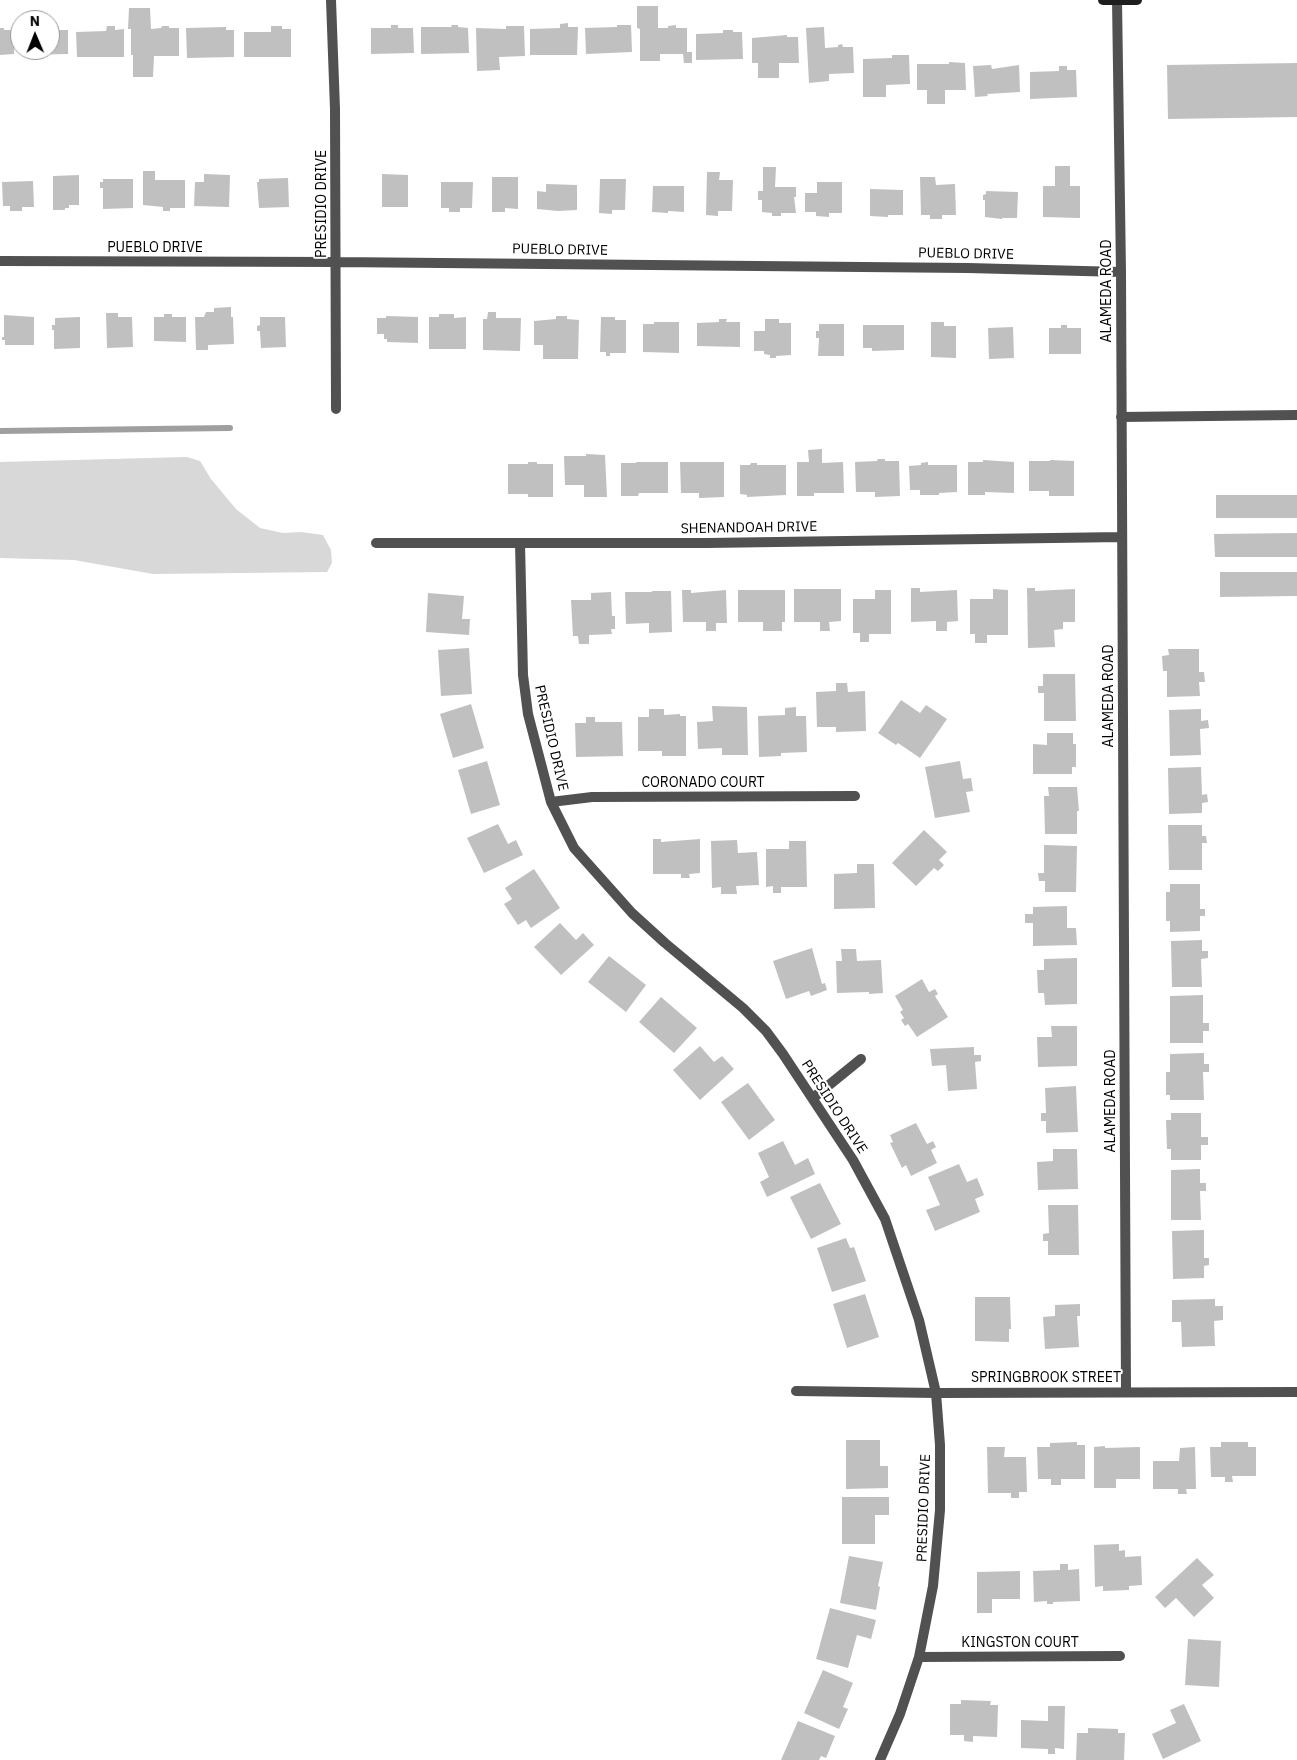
<!DOCTYPE html>
<html>
<head>
<meta charset="utf-8">
<style>
  body { margin:0 }
  #map { position:relative; width:1297px; height:1760px; overflow:hidden; background:#fff; font-family:"IBM Plex Sans",sans-serif }
  canvas { display:block }
  .north { position:absolute; left:10px; top:10px; width:50px; height:50px; box-sizing:border-box; background:#fff; border:1px solid #999; border-radius:50%; rotate:359deg; font-size:14px; font-weight:700; line-height:20px; text-align:center; color:#000 }
  .north::after { content:''; display:block; margin:auto; width:18px; height:22px; background:#000; clip-path:polygon(50% 0,100% 100%,50% 72%,0 100%) }
</style>
</head>
<body>
<div id="map">
<canvas width="1297" height="1760"></canvas>
<div class="north">N</div>
</div>
<script>
const ctx = document.querySelector('canvas').getContext('2d');
ctx.lineJoin = 'round';
function fillPath(path, color) { ctx.fillStyle = color; ctx.fill(path, 'evenodd'); }
const poly = rows => new Path2D(rows.map(r => 'M' + r).join(''));
function strokePath(path, color, width, dash) { ctx.strokeStyle = color; ctx.lineWidth = width; ctx.lineCap = dash ? 'butt' : 'round'; ctx.setLineDash(dash || []); ctx.stroke(path); }
function drawText(font, color, halo, rows, align = 'center') {
  ctx.font = font + ' "IBM Plex Sans",sans-serif'; ctx.lineWidth = 4; ctx.setLineDash([]); ctx.textBaseline = 'middle'; ctx.strokeStyle = halo; ctx.fillStyle = color; for (const [text, x, y, turn = 0] of rows) {
    ctx.save(); ctx.translate(x, y); ctx.rotate((+turn || 0) * Math.PI / 180); ctx.textAlign = isNaN(turn) ? turn : align; if (halo) ctx.strokeText(text, 0, 0); ctx.fillText(text, 0, 0); ctx.restore();
  }
}
const green = poly([
  [187,457,200,461,211,479,236,509,260,528,283,533,301,532,323,535,331,550,332,563,327,572,153,574,74,560,0,558,0,462]
]);
const stream = poly([
  [0,431,230,428]
]);
const building = poly([
  [637,6,658,6,658,28,668,28,668,26,676,25,676,28,687,28,687,52,692,52,692,63,684,63,683,54,660,54,660,61,640,61,640,29,637,28],
  [129,8,150,8,151,29,161,28,162,26,169,26,169,28,179,28,179,56,154,56,153,77,133,77,133,55,131,55,131,29,128,29],
  [568,23,568,27,578,27,577,55,530,55,530,29,560,28,560,24],
  [391,25,398,25,398,28,413,28,414,53,371,54,371,28,391,28],
  [451,25,458,25,458,27,468,28,469,53,421,54,421,27,452,27],
  [617,25,631,25,632,52,586,54,585,28,617,27],
  [107,26,115,26,115,30,124,29,124,57,77,57,76,32,106,31],
  [271,26,282,26,282,29,291,29,291,57,244,57,244,32,271,32],
  [506,26,524,26,525,56,499,57,500,70,477,71,476,28,506,29],
  [50,27,59,27,59,30,68,30,68,54,21,55,21,50,50,50],
  [226,27,226,30,234,30,234,57,187,58,186,28],
  [824,27,825,48,838,47,838,45,842,44,843,47,853,47,854,73,829,74,829,81,809,83,806,28],
  [0,28,4,28,4,30,14,30,14,54,0,55],
  [723,30,733,30,733,32,742,32,743,59,696,60,696,34,723,33],
  [787,35,787,37,798,37,799,63,779,63,779,78,758,78,758,63,752,63,752,38],
  [892,55,909,55,910,84,886,85,886,97,863,97,863,59,892,58],
  [949,62,965,63,966,90,945,90,945,104,927,104,927,90,917,90,917,64,949,64],
  [1297,63,1297,117,1168,119,1167,65],
  [991,65,992,69,1019,65,1020,92,987,94,988,96,975,97,973,66],
  [1059,66,1067,66,1067,70,1076,70,1077,97,1030,99,1030,72,1059,71],
  [1055,166,1070,166,1070,186,1080,186,1080,218,1043,217,1043,186,1055,186],
  [763,167,776,167,775,187,796,187,796,197,794,197,796,213,781,213,781,216,772,216,772,213,762,212,762,200,758,200,758,191,763,191],
  [143,171,155,171,155,180,185,180,185,208,170,208,170,211,163,211,163,207,143,205],
  [707,172,720,172,719,180,733,180,732,211,718,211,718,216,706,215],
  [204,174,230,175,229,207,194,206,195,182,204,182],
  [382,174,408,175,408,207,382,207],
  [79,175,79,205,69,205,69,208,65,208,65,210,53,210,53,176],
  [492,177,518,177,518,209,505,208,505,212,492,212],
  [920,177,935,177,936,185,955,184,956,215,942,215,942,219,930,219,930,215,921,215],
  [288,178,289,207,259,208,257,182,259,182,259,179],
  [103,179,133,179,133,208,103,209,103,188,100,188,100,182,103,182],
  [600,179,626,179,625,210,612,210,612,214,599,213],
  [33,181,34,207,22,207,22,211,10,211,10,206,3,206,2,182],
  [441,182,473,182,472,208,460,208,460,212,449,212,449,208,441,208],
  [817,182,842,182,842,213,829,213,829,217,816,216,816,212,805,212,805,193,817,193],
  [546,184,577,185,577,210,558,211,537,209,537,191,546,192],
  [653,186,684,186,684,212,668,211,668,213,652,212],
  [870,189,903,190,903,215,888,215,888,217,870,216],
  [986,191,1018,192,1017,218,1002,218,1002,219,985,217,985,200,983,200,983,195,986,194],
  [231,307,231,317,233,317,234,344,208,345,208,350,196,350,195,317,204,317,206,312,214,312,214,308],
  [488,312,496,312,496,318,521,318,520,351,483,350,483,319,487,319],
  [106,313,118,313,118,317,132,317,133,347,107,348],
  [164,314,172,314,172,317,186,317,186,342,154,341,154,317,164,317],
  [439,314,454,314,454,318,466,317,466,349,429,349,429,317,439,317],
  [4,315,34,317,34,345,5,345,5,340,2,340,2,337,4,337],
  [386,316,418,317,418,343,387,342,387,339,384,339,384,334,377,334,377,318,386,318],
  [556,316,567,316,567,319,579,320,578,359,543,359,543,345,534,345,534,321,556,319],
  [80,317,80,348,54,349,54,330,52,330,52,325,55,325,55,318],
  [260,317,285,317,286,347,261,348,260,331,257,331,257,326,260,325],
  [601,317,615,317,615,320,626,320,626,353,610,353,610,356,606,356,606,352,600,352],
  [719,319,727,319,726,322,740,322,740,347,697,346,697,323,719,322],
  [765,319,779,319,779,323,791,323,791,355,776,356,776,358,770,358,770,355,764,354,764,351,754,351,754,331,765,331],
  [654,322,679,322,679,353,643,352,643,324,654,324],
  [931,322,944,322,944,326,956,326,956,358,931,357],
  [819,324,844,324,844,356,818,356,819,338,816,338,816,331,819,331],
  [863,325,904,325,904,350,872,351,872,348,863,348],
  [1061,325,1067,325,1067,328,1081,328,1081,354,1049,354,1049,328,1061,328],
  [1013,327,1014,358,989,359,988,328],
  [822,449,822,463,843,462,844,493,814,493,814,496,797,496,797,462,809,462,808,450],
  [586,454,605,455,607,497,584,497,584,485,565,485,564,456,586,456],
  [878,459,885,459,885,461,899,461,900,496,875,497,875,492,856,492,855,462,877,461],
  [983,460,1014,462,1014,493,985,492,985,495,968,495,968,462,983,462],
  [1050,460,1074,461,1074,496,1049,496,1049,491,1029,491,1029,461,1050,461],
  [528,462,537,462,537,464,553,464,553,497,528,497,528,494,508,494,508,464,528,464],
  [636,462,668,462,668,493,639,493,638,496,621,496,621,463,636,463],
  [680,462,724,462,724,497,699,498,699,493,681,493],
  [928,462,928,465,957,465,957,492,939,493,939,495,920,495,920,490,910,490,909,466,921,465,921,463],
  [751,463,757,463,757,465,786,465,786,495,747,497,747,495,740,494,740,465,750,465],
  [1216,495,1297,495,1297,518,1216,518],
  [1297,533,1297,557,1215,557,1214,534],
  [1220,572,1297,572,1297,596,1220,597],
  [911,588,920,588,920,592,957,590,958,621,947,622,947,631,936,631,936,621,911,622],
  [1027,588,1035,588,1035,591,1075,589,1075,622,1063,622,1063,629,1054,630,1055,647,1028,648],
  [794,589,841,589,841,621,829,622,830,631,820,631,820,622,794,622],
  [993,589,1008,590,1008,635,987,635,987,643,975,643,975,634,970,634,970,599,993,599],
  [682,590,691,590,691,593,726,590,727,623,716,623,716,631,706,631,706,622,683,622],
  [738,590,785,590,785,622,782,622,782,631,763,631,763,622,738,622],
  [875,590,891,590,891,634,869,634,869,642,860,642,860,633,853,633,853,599,875,599],
  [652,591,671,591,672,632,649,633,649,623,626,624,625,592,652,592],
  [611,592,612,616,615,616,615,629,611,629,612,634,589,635,589,644,579,644,578,636,573,636,571,600,591,600,591,593],
  [428,593,464,596,462,619,470,619,469,635,426,632],
  [469,648,472,694,441,696,438,650],
  [1168,649,1199,649,1199,672,1204,672,1205,682,1199,682,1200,696,1167,697,1167,671,1163,671,1162,656,1169,655],
  [1043,674,1075,674,1076,721,1044,721,1044,693,1038,693,1038,686,1043,686],
  [836,683,847,683,848,692,865,691,866,731,836,732,836,727,817,727,816,692,836,691],
  [901,700,920,713,926,705,947,719,920,758,898,743,896,745,878,733],
  [471,704,484,748,453,758,440,714],
  [712,706,747,707,748,755,722,755,722,748,698,749,697,722,713,721],
  [796,707,796,716,806,716,807,752,781,753,781,756,759,757,758,716,785,715,785,708],
  [649,709,664,709,664,715,680,714,680,716,686,716,686,756,662,756,662,751,638,751,638,717,649,717],
  [1201,709,1201,721,1208,720,1209,728,1200,729,1201,755,1170,756,1169,710],
  [586,717,595,717,595,722,622,722,623,756,576,757,575,723,586,723],
  [1047,733,1073,733,1073,744,1076,744,1076,767,1072,767,1072,774,1033,774,1033,744,1047,745],
  [487,761,500,805,471,814,458,770],
  [960,761,963,779,971,778,973,791,966,792,970,812,935,818,925,767],
  [1201,767,1202,795,1207,794,1208,802,1202,803,1202,813,1169,814,1168,768],
  [1048,787,1077,787,1079,811,1077,811,1077,834,1045,834,1044,796,1049,796],
  [498,824,508,844,516,840,523,855,484,873,467,838],
  [1168,825,1202,825,1202,836,1206,836,1207,843,1202,843,1202,870,1169,870],
  [924,830,947,852,939,860,944,865,938,871,934,868,916,886,892,863],
  [653,839,661,839,661,842,700,839,700,873,689,874,690,878,681,878,681,874,653,874],
  [737,840,738,853,757,852,759,885,736,886,737,894,721,894,721,887,712,888,711,841],
  [789,841,806,841,807,887,781,887,781,893,773,893,773,886,766,887,766,849,789,849],
  [1044,845,1077,846,1076,892,1045,892,1045,881,1039,881,1038,873,1044,873],
  [857,864,874,864,875,908,834,909,834,874,857,873],
  [534,869,560,908,531,928,526,920,518,925,504,904,512,899,505,888],
  [1170,884,1200,884,1200,909,1205,909,1205,916,1200,916,1200,931,1170,932,1170,921,1166,921,1166,892,1170,892],
  [1067,906,1067,928,1076,928,1077,945,1033,946,1033,923,1025,923,1025,914,1033,914,1033,907],
  [560,923,576,940,583,933,594,945,561,975,534,947],
  [1202,940,1202,951,1208,951,1208,958,1201,959,1202,987,1172,987,1171,941],
  [812,948,822,984,825,983,827,990,811,996,809,991,786,999,773,961],
  [841,949,856,949,857,961,881,960,883,993,869,994,869,992,837,993,836,961,842,961],
  [609,956,646,985,626,1012,588,982],
  [1077,958,1077,1004,1045,1005,1044,993,1038,993,1037,970,1044,970,1044,959],
  [922,979,929,992,935,989,938,994,935,996,948,1017,917,1037,908,1024,905,1026,901,1020,904,1018,900,1012,903,1010,895,996],
  [1203,995,1203,1023,1209,1023,1209,1031,1203,1031,1203,1043,1170,1043,1170,996],
  [661,997,697,1028,674,1053,639,1022],
  [1051,1026,1077,1026,1077,1066,1038,1067,1037,1037,1052,1037],
  [700,1046,714,1062,722,1056,734,1069,700,1100,673,1070],
  [974,1047,974,1055,981,1055,981,1061,975,1062,977,1089,948,1091,946,1065,932,1066,930,1049],
  [1204,1053,1204,1064,1209,1064,1209,1072,1203,1072,1204,1100,1170,1100,1170,1095,1166,1095,1166,1072,1170,1072,1170,1054],
  [748,1083,775,1120,749,1140,721,1102],
  [1076,1086,1078,1132,1046,1133,1046,1121,1041,1121,1041,1113,1046,1113,1045,1088],
  [1171,1113,1201,1113,1201,1137,1208,1137,1208,1145,1201,1145,1201,1160,1171,1160,1171,1149,1167,1149,1166,1120,1171,1120],
  [916,1123,927,1144,933,1141,936,1147,931,1150,937,1163,911,1176,906,1165,902,1168,890,1143,893,1142,890,1135],
  [783,1141,795,1165,808,1158,815,1174,767,1197,760,1182,769,1177,758,1153],
  [1053,1149,1077,1149,1078,1189,1038,1190,1037,1162,1053,1161],
  [959,1164,967,1182,977,1178,984,1195,975,1199,980,1212,935,1231,926,1210,940,1205,928,1177],
  [1200,1169,1200,1183,1206,1183,1206,1191,1200,1191,1201,1220,1171,1220,1171,1170],
  [820,1183,841,1224,811,1239,790,1197],
  [1048,1205,1078,1205,1079,1255,1048,1255,1048,1241,1043,1241,1043,1234,1049,1233],
  [1204,1230,1204,1258,1209,1258,1209,1265,1204,1266,1204,1278,1173,1279,1172,1231],
  [846,1238,850,1248,854,1247,866,1281,832,1292,817,1248],
  [865,1294,879,1337,847,1348,833,1304],
  [975,1297,1010,1297,1011,1329,1009,1329,1009,1342,975,1341],
  [1215,1299,1215,1306,1223,1306,1223,1320,1214,1321,1215,1346,1182,1347,1181,1322,1172,1322,1172,1300],
  [1080,1304,1080,1316,1077,1316,1079,1347,1045,1349,1043,1317,1055,1316,1055,1305],
  [846,1440,880,1440,880,1466,888,1466,888,1488,846,1489],
  [1077,1442,1077,1445,1085,1445,1085,1479,1061,1479,1061,1485,1051,1485,1051,1479,1038,1479,1037,1447,1050,1447,1050,1443],
  [1221,1442,1248,1442,1248,1447,1256,1447,1256,1476,1232,1476,1233,1482,1225,1482,1225,1477,1211,1477,1210,1447,1221,1447],
  [1105,1446,1105,1448,1140,1447,1140,1479,1116,1479,1116,1488,1094,1488,1094,1447],
  [987,1447,1005,1447,1004,1457,1026,1457,1027,1492,1019,1492,1019,1498,1011,1498,1011,1493,988,1493],
  [1195,1447,1196,1489,1186,1489,1187,1494,1178,1494,1178,1489,1153,1489,1153,1461,1179,1461,1180,1448],
  [842,1497,889,1497,889,1515,875,1515,875,1544,842,1544],
  [1119,1544,1119,1551,1125,1550,1125,1557,1141,1556,1142,1585,1129,1586,1129,1590,1103,1591,1103,1586,1095,1587,1094,1545],
  [849,1556,883,1562,878,1586,880,1587,876,1610,840,1603],
  [1197,1558,1214,1575,1202,1585,1214,1598,1194,1617,1176,1598,1165,1608,1155,1597],
  [1060,1564,1068,1564,1068,1570,1079,1569,1080,1601,1053,1602,1053,1604,1047,1604,1047,1601,1034,1602,1033,1571,1060,1570],
  [1020,1571,1020,1599,992,1599,992,1613,977,1613,977,1572],
  [830,1608,876,1620,871,1639,857,1635,848,1668,816,1659],
  [1188,1639,1221,1641,1219,1687,1185,1685],
  [823,1670,853,1683,843,1707,848,1709,839,1729,804,1713],
  [961,1700,991,1701,990,1705,998,1705,997,1737,973,1736,973,1742,964,1741,964,1735,950,1735,950,1704,961,1704],
  [1184,1704,1201,1741,1163,1759,1152,1734,1176,1723,1170,1710],
  [1048,1706,1065,1706,1064,1749,1055,1748,1055,1754,1048,1754,1048,1749,1021,1748,1021,1720,1048,1721],
  [798,1721,835,1736,826,1758,821,1756,819,1760,781,1760],
  [1088,1728,1118,1729,1118,1733,1125,1733,1124,1760,1076,1760,1077,1733,1088,1733]
]);
const minor = poly([
  [331,0,335,109,336,409],
  [1117,0,1121,272,1126,1391],
  [0,261,336,262,968,268,1121,272],
  [1121,417,1297,415],
  [376,543,707,543,1122,537],
  [520,543,523,675,528,714,551,802,574,848,632,913,665,943,743,1008,766,1031,783,1054,853,1160,885,1219,919,1320,936,1393,940,1445,940,1510,933,1586,919,1657,900,1714,880,1760],
  [551,802,592,797,855,796],
  [813,1098,861,1059],
  [796,1391,936,1393,1297,1392],
  [919,1657,1120,1656]
]);
const secondary = poly([
  [1103,0,1137,0]
]);
const streetNames = [
  ["PRESIDIO DRIVE",322,204,-90],
  ["PUEBLO DRIVE",155,248],
  ["PUEBLO DRIVE",560,250,1],
  ["PUEBLO DRIVE",966,254,1],
  ["ALAMEDA ROAD",1107,291,-90],
  ["SHENANDOAH DRIVE",749,528,-1],
  ["ALAMEDA ROAD",1109,696,-90],
  ["PRESIDIO DRIVE",551,738,77],
  ["CORONADO COURT",703,783],
  ["ALAMEDA ROAD",1111,1101,-90],
  ["PRESIDIO DRIVE",834,1107,57],
  ["SPRINGBROOK STREET",1046,1378],
  ["PRESIDIO DRIVE",924,1508,-88],
  ["KINGSTON COURT",1020,1643]
];
fillPath(green, '#d8d8d8');
strokePath(stream, '#9f9f9f', 6);
fillPath(building, '#c0c0c0');
strokePath(minor, '#515151', 10);
strokePath(secondary, '#1e1e1e', 10);
drawText('14px', '#000', '#fff', streetNames);
</script>
</body>
</html>
